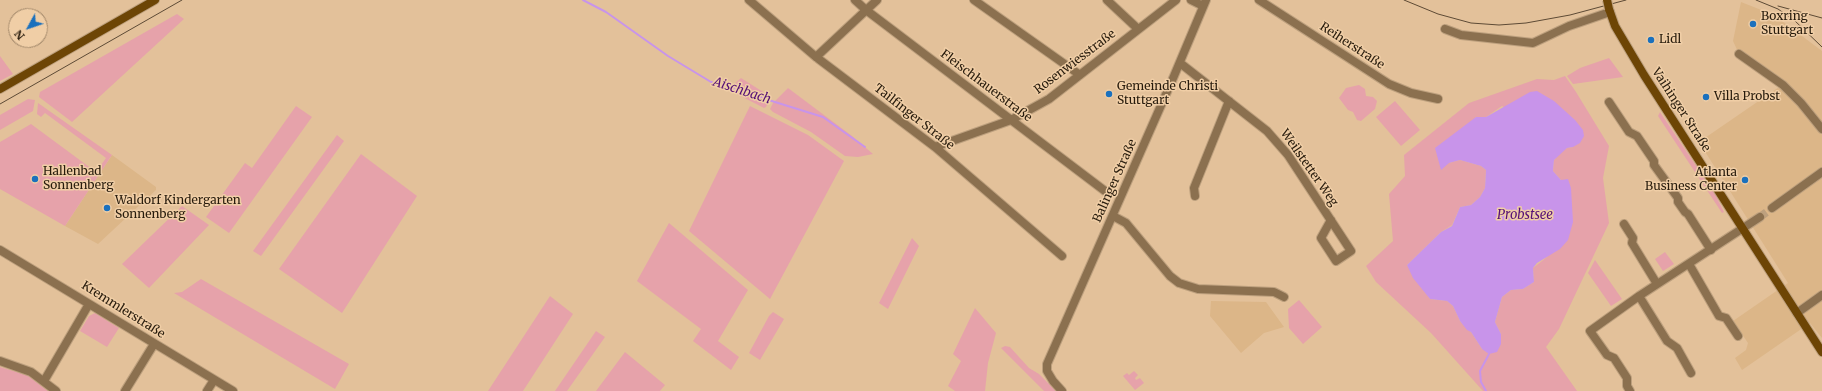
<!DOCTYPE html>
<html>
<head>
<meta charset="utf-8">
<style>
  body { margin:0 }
  #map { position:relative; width:1822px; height:391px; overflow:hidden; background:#e3c19a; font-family:Merriweather,serif }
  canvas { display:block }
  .north { position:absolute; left:8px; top:8px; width:40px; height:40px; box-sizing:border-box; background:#f0cea6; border:1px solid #a08668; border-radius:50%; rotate:230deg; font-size:11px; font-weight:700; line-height:16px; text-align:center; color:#271b0c }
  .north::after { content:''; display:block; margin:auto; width:14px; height:18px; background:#1a70bd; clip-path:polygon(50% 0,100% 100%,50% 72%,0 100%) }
</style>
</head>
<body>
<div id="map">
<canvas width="1822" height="391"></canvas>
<div class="north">N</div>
</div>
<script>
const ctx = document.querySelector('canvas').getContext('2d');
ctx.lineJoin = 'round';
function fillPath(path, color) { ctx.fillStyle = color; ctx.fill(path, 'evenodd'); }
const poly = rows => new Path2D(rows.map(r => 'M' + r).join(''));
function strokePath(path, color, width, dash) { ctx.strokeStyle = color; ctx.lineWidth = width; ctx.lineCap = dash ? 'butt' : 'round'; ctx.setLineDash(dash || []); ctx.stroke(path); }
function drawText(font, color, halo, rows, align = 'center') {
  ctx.font = font + ' Merriweather,serif'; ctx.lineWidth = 3; ctx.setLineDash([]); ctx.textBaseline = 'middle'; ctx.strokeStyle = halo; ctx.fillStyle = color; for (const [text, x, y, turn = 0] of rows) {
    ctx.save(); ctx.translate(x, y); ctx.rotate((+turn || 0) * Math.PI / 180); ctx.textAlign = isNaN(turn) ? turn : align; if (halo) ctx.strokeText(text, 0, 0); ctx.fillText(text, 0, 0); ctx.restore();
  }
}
const built = poly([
  [1741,2,1774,15,1822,51,1822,338,1810,323,1742,370,1735,358,1746,350,1748,343,1733,321,1788,283,1699,142,1782,85,1739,54,1733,41],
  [112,155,156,187,156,190,98,244,65,226],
  [1211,301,1266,302,1284,327,1264,333,1241,353,1210,316]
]);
const green = poly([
  [177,14,184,19,72,122,39,97,40,92],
  [0,56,13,74,0,81],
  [1609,58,1623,77,1573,84,1567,76,1580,68],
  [1565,76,1576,92,1609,146,1603,178,1609,223,1559,329,1546,347,1577,391,1483,391,1431,333,1376,282,1366,266,1393,241,1389,194,1405,176,1404,155,1469,103,1537,79,1554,80],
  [1502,106,1573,147,1567,148,1560,152,1554,160,1553,171,1561,180,1571,188,1571,204,1547,257,1533,268,1534,282,1523,289,1511,290,1502,297,1495,322,1501,334,1482,349,1471,332,1460,321,1453,306,1447,301,1430,299,1407,265,1441,232,1452,225,1460,207,1471,205,1480,197,1485,188,1486,170,1481,166,1460,160,1449,163,1476,117,1486,117],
  [741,78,771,97,766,107,764,108,733,92,732,86],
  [1359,85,1365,89,1366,96,1373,97,1377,101,1375,109,1361,121,1357,120,1353,112,1348,110,1339,98,1346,88],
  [788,88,852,136,873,154,858,157,845,156,811,132,773,112,770,109,773,103],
  [28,99,35,100,33,111,0,130,0,115],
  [1395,101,1420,130,1401,146,1376,117],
  [38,103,112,155,65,226,0,189,0,142,31,124,96,172,106,158,45,113,41,117,37,114],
  [296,106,312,117,229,233,206,217,245,163,252,168],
  [750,106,808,135,844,161,770,299,689,231],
  [1660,112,1715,194,1724,212,1722,213,1658,116],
  [337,135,344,141,261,256,253,251],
  [361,154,417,196,342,313,279,269],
  [182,206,209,225,149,288,122,264],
  [669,223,748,290,718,341,739,357,731,370,693,341,701,329,637,281],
  [912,238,919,246,888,309,879,303],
  [1665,252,1674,264,1663,271,1655,259],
  [1595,260,1622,299,1611,306,1588,273],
  [201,279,349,364,335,389,174,293,182,292],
  [550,296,573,314,523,391,488,391],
  [1299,300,1322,327,1303,344,1289,328,1288,309],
  [975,308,996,333,988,363,985,391,955,391,948,386,961,361,953,354],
  [773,312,784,319,760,360,749,353,769,316],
  [95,313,119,328,107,347,80,331,89,316],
  [596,331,605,337,567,391,555,391],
  [1005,346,1010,347,1029,368,1039,374,1056,391,1044,391,1001,348],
  [625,352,665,385,660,391,596,391],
  [0,367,27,375,48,391,0,391],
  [1134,371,1138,375,1135,378,1136,380,1140,378,1144,383,1135,390,1123,376,1127,373,1129,375]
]);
const water = poly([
  [1537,91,1554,101,1575,120,1583,130,1584,136,1580,143,1573,147,1567,148,1554,160,1553,171,1561,180,1568,179,1571,188,1573,222,1568,240,1560,249,1537,263,1533,268,1534,282,1523,289,1511,290,1502,297,1495,322,1501,334,1501,344,1497,352,1489,354,1482,349,1471,332,1467,330,1460,321,1453,306,1447,301,1430,299,1413,278,1407,265,1441,232,1452,226,1460,207,1471,205,1480,197,1485,188,1486,170,1481,166,1460,160,1449,163,1441,170,1435,148,1476,117,1486,117,1530,92]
]);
const stream = poly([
  [583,0,606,12,668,56,711,82,823,117,865,147],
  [1486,391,1481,382,1480,371,1489,354]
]);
const streetTunnel = poly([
  [1760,217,1772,208]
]);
const street = poly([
  [749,0,816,57,935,147,1062,256],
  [855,0,866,10,1105,191],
  [974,0,1080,75],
  [1107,0,1138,29],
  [1191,0,1203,6],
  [1259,0,1389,84,1411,93,1438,99],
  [1445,29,1461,35,1533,43,1569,26,1610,12],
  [1739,54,1783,85,1801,103,1822,129],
  [816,57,877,0],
  [1180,63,1267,131,1288,155,1351,251,1336,261,1321,238,1331,220],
  [1609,102,1629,132,1637,136,1654,161,1654,165,1678,198,1678,202,1685,212,1688,214,1711,250],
  [935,147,1011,120,1049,99,1176,0],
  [1195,196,1194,188,1229,101],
  [1772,208,1822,172],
  [1113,216,1126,223,1170,276,1179,283,1198,289,1274,292,1284,297],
  [1624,224,1633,238,1632,243,1657,284],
  [0,250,233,391],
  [1689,264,1719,316,1726,318,1738,336],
  [1639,296,1667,341,1677,348,1691,373],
  [1797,313,1822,295],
  [0,361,31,372,56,391],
  [44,381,89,304],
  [125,391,154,344],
  [207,391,214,380],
  [1062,391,1053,381,1047,371,1047,364,1174,76,1206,0],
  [1630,391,1627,386,1627,378,1614,358,1607,355,1590,331,1639,296,1760,217]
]);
const secondary = poly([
  [1609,9,1615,26,1644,75,1822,352],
  [0,89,155,0]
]);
const tram = poly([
  [1404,0,1438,14,1471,23,1499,25,1526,23,1570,15,1626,0],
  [1756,0,1778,9,1794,20,1822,47],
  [1778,6,1822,18],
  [0,104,182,0]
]);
const secondaryBridge = poly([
  [1607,0,1609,9]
]);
const markers = [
  [1753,24,4,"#1a70bd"],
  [1651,40,4,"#1a70bd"],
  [1109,94,4,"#1a70bd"],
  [1706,97,4,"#1a70bd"],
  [35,179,4,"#1a70bd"],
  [1745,180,4,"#1a70bd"],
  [107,208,4,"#1a70bd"]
];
const poiNames = [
  ["Boxring",1761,17],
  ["Stuttgart",1761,31],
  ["Lidl",1659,40],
  ["Gemeinde Christi",1117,87],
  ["Stuttgart",1117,101],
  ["Villa Probst",1714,97],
  ["Hallenbad",43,172],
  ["Sonnenberg",43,186],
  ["Atlanta",1737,173,"right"],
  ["Business Center",1737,187,"right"],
  ["Waldorf Kindergarten",115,201],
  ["Sonnenberg",115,215]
];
const streetNames = [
  ["Reiherstraße",1352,46,33],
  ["Rosenwiesstraße",1075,62,-37],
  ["Fleischhauerstraße",986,86,37],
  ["Vaihinger Straße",1681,110,57],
  ["Tailfinger Straße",914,117,38],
  ["Weilstetter Weg",1309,168,55],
  ["Balinger Straße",1115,181,-66],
  ["Kremmlerstraße",123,310,32]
];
const waterNames = [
  ["Aischbach",742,91,18],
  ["Probstsee",1525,215]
];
fillPath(built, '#dcb688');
fillPath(green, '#e6a2aa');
fillPath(water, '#c894ea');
strokePath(stream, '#c894ea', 2);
strokePath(streetTunnel, '#bda07e', 8, [8, 4]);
strokePath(street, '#bda07e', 10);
strokePath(secondary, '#bda07e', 10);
strokePath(street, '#8b704f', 8);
strokePath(secondary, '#6d4505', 8);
strokePath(tram, '#5d4a35', 1);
strokePath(secondaryBridge, '#bda07e', 10, []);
strokePath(secondaryBridge, '#6d4505', 8);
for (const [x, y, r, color] of markers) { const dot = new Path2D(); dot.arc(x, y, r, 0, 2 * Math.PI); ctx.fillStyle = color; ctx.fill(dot); strokePath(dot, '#f0cea6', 1.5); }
drawText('12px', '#271b0c', '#f0cea6', poiNames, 'left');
drawText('12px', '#271b0c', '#f0cea6', streetNames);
drawText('italic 13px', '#550f76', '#f0cea6', waterNames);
</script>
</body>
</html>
